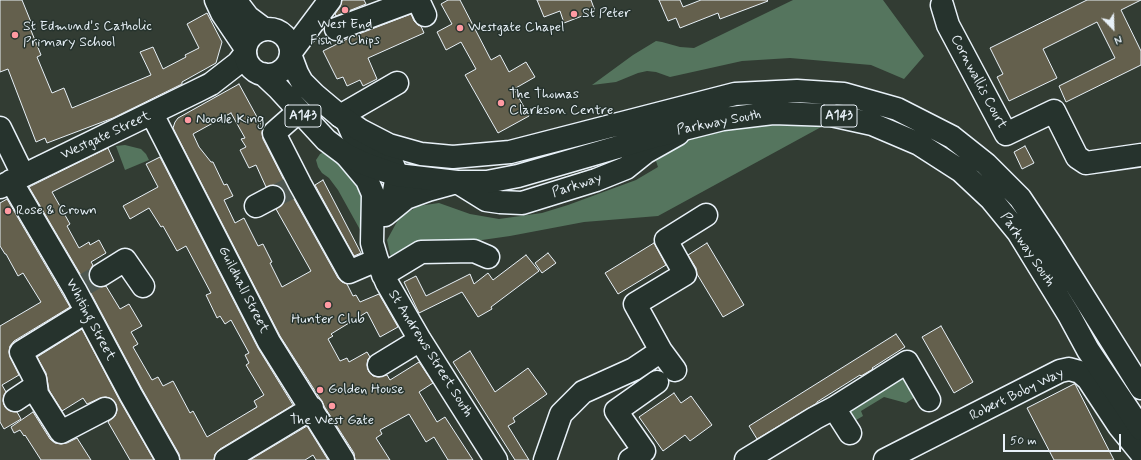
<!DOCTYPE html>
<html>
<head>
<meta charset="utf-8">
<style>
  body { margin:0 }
  #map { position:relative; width:1141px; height:460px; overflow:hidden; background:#323c33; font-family:Mynerve,sans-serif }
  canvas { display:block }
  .north { position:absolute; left:1093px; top:8px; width:40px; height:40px; -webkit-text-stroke:3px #26332d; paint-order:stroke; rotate:157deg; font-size:11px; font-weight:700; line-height:16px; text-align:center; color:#e8f1f8 }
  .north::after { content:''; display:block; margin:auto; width:14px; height:18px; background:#e8f1f8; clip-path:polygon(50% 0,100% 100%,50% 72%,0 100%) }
  .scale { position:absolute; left:1003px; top:434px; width:118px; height:18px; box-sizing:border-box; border:2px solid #e8f1f8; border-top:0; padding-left:5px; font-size:12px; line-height:14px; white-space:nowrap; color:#e8f1f8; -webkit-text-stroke:3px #26332d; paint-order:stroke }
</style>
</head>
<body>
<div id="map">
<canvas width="1141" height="460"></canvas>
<div class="north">N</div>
<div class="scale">50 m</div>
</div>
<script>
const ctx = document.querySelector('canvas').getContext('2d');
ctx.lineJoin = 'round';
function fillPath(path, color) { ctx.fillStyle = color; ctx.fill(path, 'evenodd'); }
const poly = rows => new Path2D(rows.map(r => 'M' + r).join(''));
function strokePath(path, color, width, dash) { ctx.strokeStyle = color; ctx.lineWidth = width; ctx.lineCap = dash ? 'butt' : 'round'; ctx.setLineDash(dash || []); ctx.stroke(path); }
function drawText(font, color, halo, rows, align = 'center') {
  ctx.font = font + ' Mynerve,sans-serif'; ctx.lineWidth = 3; ctx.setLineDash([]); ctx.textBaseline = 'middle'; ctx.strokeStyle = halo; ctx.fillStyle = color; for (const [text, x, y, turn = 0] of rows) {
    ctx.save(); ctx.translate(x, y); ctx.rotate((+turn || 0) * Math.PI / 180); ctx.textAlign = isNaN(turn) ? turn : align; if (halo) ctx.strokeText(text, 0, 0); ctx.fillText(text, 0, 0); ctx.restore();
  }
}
const green = poly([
  [793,0,883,0,924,56,904,79,871,65,790,58,742,61,670,77,656,72,647,71,638,73,616,82,592,85,633,55,656,41,662,42,680,47,694,48],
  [776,122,827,123,823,126,658,216,584,222,510,236,419,249,391,258,387,240,399,218,418,206,439,203,470,214,499,219,542,213,568,205,636,180,658,167,656,161,681,143,713,132],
  [125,145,141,149,146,154,149,160,125,170,116,146],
  [324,152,337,160,366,190,363,235,338,190,329,178,322,173,318,167,316,160,320,154],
  [895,378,904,380,912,387,915,397,906,403,884,397,861,411,863,416,851,423,849,415,850,407]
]);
const building = poly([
  [0,0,22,0,33,27,30,28,41,55,37,57,52,93,64,88,72,108,151,75,140,52,153,47,163,69,186,57,185,55,199,48,187,24,207,13,222,42,216,63,182,82,182,84,113,118,47,143,45,138,36,142,8,69,0,72,0,0],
  [342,0,364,0,366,4,336,16,335,14,340,7,342,0],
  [448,0,460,0,491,60,500,55,509,72,526,62,535,77,514,89,529,116,498,133,465,75,476,69,461,42,446,50,437,32,452,24,441,4,448,0],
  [537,0,591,0,595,11,564,23,560,11,544,17,537,0],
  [659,0,680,0,683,7,701,0,767,0,768,1,720,19,718,13,680,28,676,18,668,21,659,0],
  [1087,0,1141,0,1121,10,1141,51,1141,65,1066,102,1059,86,1115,58,1097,22,1043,49,1057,78,1009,101,997,77,1003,74,990,48,1087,0],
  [411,14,414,21,418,25,421,26,424,33,368,58,377,79,363,86,360,80,347,86,343,77,337,79,323,51,351,37,411,14],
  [239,84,263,128,262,133,263,139,289,190,338,278,342,282,347,284,353,296,356,295,360,302,379,294,398,327,380,337,367,312,331,334,333,336,328,339,340,361,347,358,349,362,367,352,370,357,368,359,367,365,369,372,373,376,379,377,387,375,390,380,419,362,433,383,419,392,437,422,445,417,473,460,448,460,434,437,426,442,409,414,380,430,382,434,376,438,390,460,355,460,354,453,324,406,322,401,319,397,280,336,173,128,175,122,178,118,239,84],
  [231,113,245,138,241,139,246,147,240,150,249,168,256,165,266,187,274,185,280,187,284,192,285,198,284,203,276,209,311,271,282,287,270,263,272,262,263,244,258,246,244,218,235,223,224,200,233,196,227,184,224,185,213,162,211,162,199,147,193,134,231,113],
  [1025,146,1034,163,1022,169,1014,152,1025,146],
  [108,148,114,161,52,192,70,224,67,226,79,248,89,242,90,245,99,240,106,253,91,262,93,265,90,270,89,275,90,281,96,286,101,287,106,286,120,309,129,304,142,326,131,332,138,344,133,347,152,380,158,377,163,386,173,381,190,413,193,411,207,437,257,407,254,401,264,395,246,365,249,363,245,355,249,353,231,320,225,324,220,316,217,318,206,295,211,293,186,246,177,251,163,226,161,227,149,208,130,219,123,206,158,187,146,164,160,157,258,348,293,405,220,449,215,454,214,460,180,460,179,454,142,389,86,284,29,187,108,148],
  [323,180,361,253,354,256,315,185,323,180],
  [7,199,70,307,14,341,10,346,9,352,10,357,19,375,2,385,6,392,4,395,3,401,5,407,10,411,17,412,21,419,4,429,0,422,0,326,41,302,23,273,18,276,6,254,5,254,0,246,0,203,7,199],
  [654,243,666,265,618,294,605,273,654,243],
  [707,243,744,305,723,317,697,274,696,268,688,255,707,243],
  [548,253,556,263,542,273,535,263,548,253],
  [526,255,539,271,491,307,492,309,478,317,462,292,419,313,404,282,416,276,426,296,470,274,474,284,488,273,493,280,526,255],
  [941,326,973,382,954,393,922,337,941,326],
  [82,329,120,401,154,460,130,460,108,422,115,416,117,410,116,404,112,399,106,397,100,398,87,404,83,398,62,411,49,390,46,373,37,357,82,329],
  [896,334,905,347,872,368,873,369,861,376,860,375,817,402,817,403,757,439,749,426,896,334],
  [470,351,495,392,528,368,547,394,513,418,515,422,508,426,529,460,515,460,453,362,470,351],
  [1074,384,1075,384,1114,460,1054,460,1027,408,1074,384],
  [674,393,681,403,691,396,712,425,690,441,685,435,663,451,639,417,674,393],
  [33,412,50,439,55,443,61,444,67,443,77,438,91,460,41,460,25,435,24,436,20,430,14,433,11,427,33,412],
  [307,426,328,460,316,460,313,455,305,460,250,460,307,426]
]);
const minorTunnel = poly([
  [273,197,293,187],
  [80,287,101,275]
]);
const minor = poly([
  [418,0,425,15],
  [942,5,948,25,1006,134,1054,111,1077,157,1086,163,1141,155],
  [336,29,414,0],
  [299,111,274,133,300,184,349,272,377,260],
  [152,114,269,342,343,460],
  [340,116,397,83],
  [347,121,354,137,358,142,387,156,392,163,397,175,393,197,385,215],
  [0,128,23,175],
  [346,155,367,180,373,194,372,243,377,260,387,283,420,340,496,460],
  [11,181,75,290,131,395,168,460],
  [0,187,199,90,211,84,238,63,245,54],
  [256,206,273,197],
  [385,215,406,198,428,190,457,182,486,200,500,202,522,203,596,180,626,168,646,152,678,134],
  [101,275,125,260,143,286],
  [383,275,421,252,474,251,488,257],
  [86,312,21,352,35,379,37,394,61,432,105,409],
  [379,365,420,340],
  [675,370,661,351,635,304,685,274,666,240,706,215],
  [15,400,36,386],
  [834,408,850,433],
  [226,460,312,408],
  [545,460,561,414,583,392,634,369,661,351],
  [630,460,644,451,616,411,657,382],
  [746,460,815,418,834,408,907,362,929,400],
  [885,460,1060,371,1069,369,1080,372,1088,379,1119,426,1141,453]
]);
const major = poly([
  [216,0,222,13,245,47],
  [235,0,248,17,264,29],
  '245 52a23 23 0 1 1 46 0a23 23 0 1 1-46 0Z',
  [291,52,330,0],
  [291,57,297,73,302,82,315,95,340,116,360,130,389,145,421,154,453,157,510,152,735,94,797,91,844,94,897,109,952,137,986,164,1020,198,1050,243,1141,388],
  [263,74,279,89,326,140,346,155,365,164,397,175,457,182,487,182,518,176,656,136,723,119,773,113,831,115,872,124,919,144,961,171,991,199,1018,232,1069,315,1088,350,1141,429]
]);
const markers = [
  [345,10,4,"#ff9aa2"],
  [574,14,4,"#ff9aa2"],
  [460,28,4,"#ff9aa2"],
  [15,35,4,"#ff9aa2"],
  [501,103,4,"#ff9aa2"],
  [188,120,4,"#ff9aa2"],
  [8,211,4,"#ff9aa2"],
  [328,305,4,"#ff9aa2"],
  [320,390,4,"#ff9aa2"],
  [332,406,4,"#ff9aa2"]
];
const shields = [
  [303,116,36],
  [839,116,36]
];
const shieldNames = [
  ["A143",303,116],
  ["A143",839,116]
];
const poiNames = [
  ["St Peter",582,14],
  ["West End",345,25,"center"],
  ["Fish & Chips",345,41,"center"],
  ["St Edmund's Catholic",23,27],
  ["Primary School",23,43],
  ["Westgate Chapel",468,28],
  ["The Thomas",509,95],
  ["Clarkson Centre",509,111],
  ["Noodle King",196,120],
  ["Rose & Crown",16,211],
  ["Hunter Club",328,320,"center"],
  ["Golden House",328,390],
  ["The West Gate",332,421,"center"]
];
const streetNames = [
  ["Cornwallis Court",978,82,62],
  ["Parkway South",719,123,-11],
  ["Westgate Street",106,136,-25],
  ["Parkway",577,186,-18],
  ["Parkway South",1027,250,56],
  ["Guildhall Street",243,290,63],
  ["Whiting Street",90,320,62],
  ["St Andrews Street South",430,354,58],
  ["Robert Boby Way",1017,395,-26]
];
fillPath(green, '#55755e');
fillPath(building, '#64604d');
strokePath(building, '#e8f1f8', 1);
strokePath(minorTunnel, '#4d5751', 22, [22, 11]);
strokePath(minor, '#e8f1f8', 25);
strokePath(major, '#e8f1f8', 25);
strokePath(minor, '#26332d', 22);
strokePath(major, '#26332d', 22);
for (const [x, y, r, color] of markers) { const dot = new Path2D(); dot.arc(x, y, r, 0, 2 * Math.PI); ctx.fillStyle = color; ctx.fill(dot); strokePath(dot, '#26332d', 1.5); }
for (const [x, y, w] of shields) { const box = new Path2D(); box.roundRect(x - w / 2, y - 11, w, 22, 3); ctx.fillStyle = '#26332d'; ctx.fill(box); strokePath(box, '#e8f1f8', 1); }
drawText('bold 13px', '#e8f1f8', null, shieldNames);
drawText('14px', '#e8f1f8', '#26332d', poiNames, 'left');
drawText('14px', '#e8f1f8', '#26332d', streetNames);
</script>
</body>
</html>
